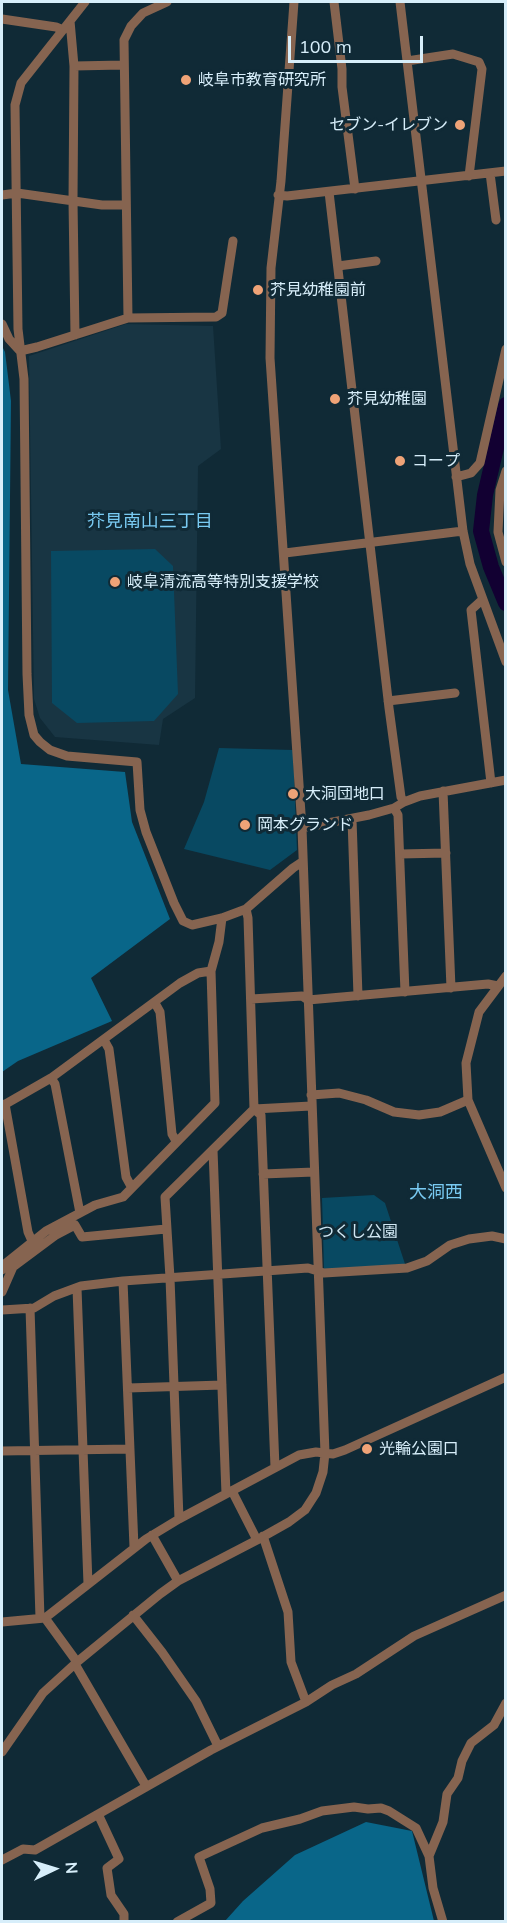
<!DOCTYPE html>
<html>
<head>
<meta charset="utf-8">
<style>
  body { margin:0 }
  #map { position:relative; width:507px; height:1923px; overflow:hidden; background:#102a36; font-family:Mulish,sans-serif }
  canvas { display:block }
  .frame { position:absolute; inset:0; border:3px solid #d7eefa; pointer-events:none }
  .north { position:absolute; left:24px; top:1839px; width:60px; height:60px; -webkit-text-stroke:4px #102a36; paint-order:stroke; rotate:86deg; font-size:16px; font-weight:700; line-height:24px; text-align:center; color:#d7eefa }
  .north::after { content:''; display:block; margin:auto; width:21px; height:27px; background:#d7eefa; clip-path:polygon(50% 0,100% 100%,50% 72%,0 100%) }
  .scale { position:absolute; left:288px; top:36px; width:135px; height:27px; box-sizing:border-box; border:3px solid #d7eefa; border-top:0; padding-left:8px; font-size:18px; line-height:21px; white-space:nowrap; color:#d7eefa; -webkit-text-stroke:4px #102a36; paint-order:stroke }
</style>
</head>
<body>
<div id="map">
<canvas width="507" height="1923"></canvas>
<div class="frame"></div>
<div class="north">N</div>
<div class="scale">100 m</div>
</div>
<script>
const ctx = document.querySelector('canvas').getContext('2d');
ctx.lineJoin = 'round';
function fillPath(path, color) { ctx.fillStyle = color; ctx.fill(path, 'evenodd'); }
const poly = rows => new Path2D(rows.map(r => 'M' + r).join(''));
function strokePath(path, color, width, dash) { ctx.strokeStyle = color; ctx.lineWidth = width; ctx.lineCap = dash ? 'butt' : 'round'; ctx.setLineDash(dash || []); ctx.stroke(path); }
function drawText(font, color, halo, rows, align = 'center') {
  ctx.font = font + ' Mulish,"Noto Sans JP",sans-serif'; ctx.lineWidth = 6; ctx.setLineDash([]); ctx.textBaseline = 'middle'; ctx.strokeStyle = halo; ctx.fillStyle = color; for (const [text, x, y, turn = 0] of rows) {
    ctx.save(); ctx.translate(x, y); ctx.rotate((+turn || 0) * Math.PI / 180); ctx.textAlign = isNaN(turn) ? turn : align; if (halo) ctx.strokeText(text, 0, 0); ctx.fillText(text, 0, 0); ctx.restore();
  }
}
const built = poly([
  [126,324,213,326,221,449,198,466,195,698,163,719,159,745,55,737,40,718,34,699,29,356]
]);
const green = poly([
  [155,549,173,566,178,694,154,721,77,723,52,703,51,551],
  [219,748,293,750,297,850,270,870,184,849,204,802],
  [374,1195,385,1203,405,1264,324,1270,322,1198]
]);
const forest = poly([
  [2,346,5,352,11,401,8,690,21,764,125,772,132,822,170,919,91,978,112,1021,18,1061,2,1072],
  [366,1822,412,1831,434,1921,225,1921,243,1901,295,1855]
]);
const river = poly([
  [506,405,485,495,481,531,491,567,506,603]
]);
const minor = poly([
  [85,2,21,83,15,105,18,329,24,379,27,674,29,715,34,735,40,742,50,750,67,756,137,762,140,810,146,832,174,903,183,921,192,925,222,918,246,909,293,868,302,862],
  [334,2,342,69,342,87,355,189],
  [400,2,463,531,470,564,506,662],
  [2,19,56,27,63,30],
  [70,21,74,66,73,201,75,335],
  [407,61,453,54,479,62,482,69,469,176],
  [74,66,123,65],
  [490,173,496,220],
  [329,192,389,708,401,797,404,802],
  [2,195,17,193,102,205,125,205],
  [278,195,287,196,506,171],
  [338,266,376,261],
  [128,318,124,40,131,26,143,13,167,2],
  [2,324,9,339,20,351],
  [20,351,37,347,128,318,216,317,222,313,233,241],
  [506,471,500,490,498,532,506,562],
  [456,477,471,473,480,463,506,349],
  [285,553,463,531],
  [482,600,471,610,491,783],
  [388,701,455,693],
  [443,791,451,988],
  [394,808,398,815,405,992],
  [352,819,358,996],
  [302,828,369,815,394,808,404,802,420,796,506,780],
  [400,854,446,853],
  [246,909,248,918,254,1109,261,1115,275,1467],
  [506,976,479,1012,466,1063,468,1100,506,1188],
  [251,999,302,996,308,1000,488,984,498,986],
  [155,1003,160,1012,172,1134,176,1141],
  [104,1040,109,1049,126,1177,132,1188],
  [51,1078,55,1084,80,1213],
  [311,1095,339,1093,366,1100,394,1112,419,1115,440,1112,468,1100],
  [5,1104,28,1232,32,1241],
  [2,1106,51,1078,180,983,198,973,211,971],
  [213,1150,226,1494],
  [263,1174,314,1172],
  [2,1270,6,1263,46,1231,95,1205,123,1197,215,1103,211,971,219,942,222,918],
  [123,1281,134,1547],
  [77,1288,88,1584],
  [2,1292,13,1267,56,1235,75,1225,82,1237,166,1229],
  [30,1308,40,1618],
  [2,1310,34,1308,54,1296,81,1286,123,1281,308,1268,324,1273,407,1268,427,1261,450,1245,469,1239,492,1236,506,1239],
  [128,1388,222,1385],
  [2,1451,130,1449],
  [232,1491,257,1540],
  [179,1519,170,1278,165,1197,254,1109,311,1106],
  [152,1535,178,1581],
  [263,1536,288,1612,291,1662,306,1702],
  [133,1615,162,1652,196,1701,218,1746],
  [45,1618,77,1662],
  [2,1622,45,1618,146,1539,179,1519,299,1455,316,1452,333,1454,345,1450,506,1377],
  [75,1664,146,1786],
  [2,1752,43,1693,77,1662,160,1594,178,1581,257,1540,289,1522,305,1510,316,1493,323,1472,325,1453,302,828,270,358,271,268,281,181,294,2],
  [98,1814,119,1859,107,1868,111,1895,124,1914,124,1922],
  [2,1860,23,1849,35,1850,211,1750,306,1702,332,1685,356,1674,414,1636,506,1595],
  [177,1922,211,1903,210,1889,199,1857,262,1828,300,1819,322,1811,354,1807,368,1809,381,1808,389,1811,416,1828,429,1856],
  [443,1922,433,1888,429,1856,443,1822,447,1794,458,1778,462,1761,471,1743,494,1725,506,1703]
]);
const markers = [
  [186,80,6,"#efa377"],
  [460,125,6,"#efa377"],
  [258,290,6,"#efa377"],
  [335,399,6,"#efa377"],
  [400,461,6,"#efa377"],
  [115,582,6,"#efa377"],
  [293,794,6,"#efa377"],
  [245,825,6,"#efa377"],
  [367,1449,6,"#efa377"]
];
const poiNames = [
  ["岐阜市教育研究所",198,80],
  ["セブン-イレブン",448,125,"right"],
  ["芥見幼稚園前",270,290],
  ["芥見幼稚園",347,399],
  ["コープ",412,461],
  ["岐阜清流高等特別支援学校",127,582],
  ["大洞団地口",305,794],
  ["岡本グランド",257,825],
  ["光輪公園口",379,1449]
];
const parkNames = [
  ["つくし公園",358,1232]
];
const neighbourhoodNames = [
  ["芥見南山三丁目",150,522],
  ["大洞西",436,1193]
];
fillPath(built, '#183543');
fillPath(green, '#084962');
fillPath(forest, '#096689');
strokePath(river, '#120032', 16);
strokePath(minor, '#866450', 9);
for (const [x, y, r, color] of markers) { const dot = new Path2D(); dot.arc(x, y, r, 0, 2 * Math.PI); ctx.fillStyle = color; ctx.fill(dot); strokePath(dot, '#102a36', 2); }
drawText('16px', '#d7eefa', '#102a36', poiNames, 'left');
drawText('16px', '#d1e8f4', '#102a36', parkNames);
drawText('18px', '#79caf2', '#102a36', neighbourhoodNames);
</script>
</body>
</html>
